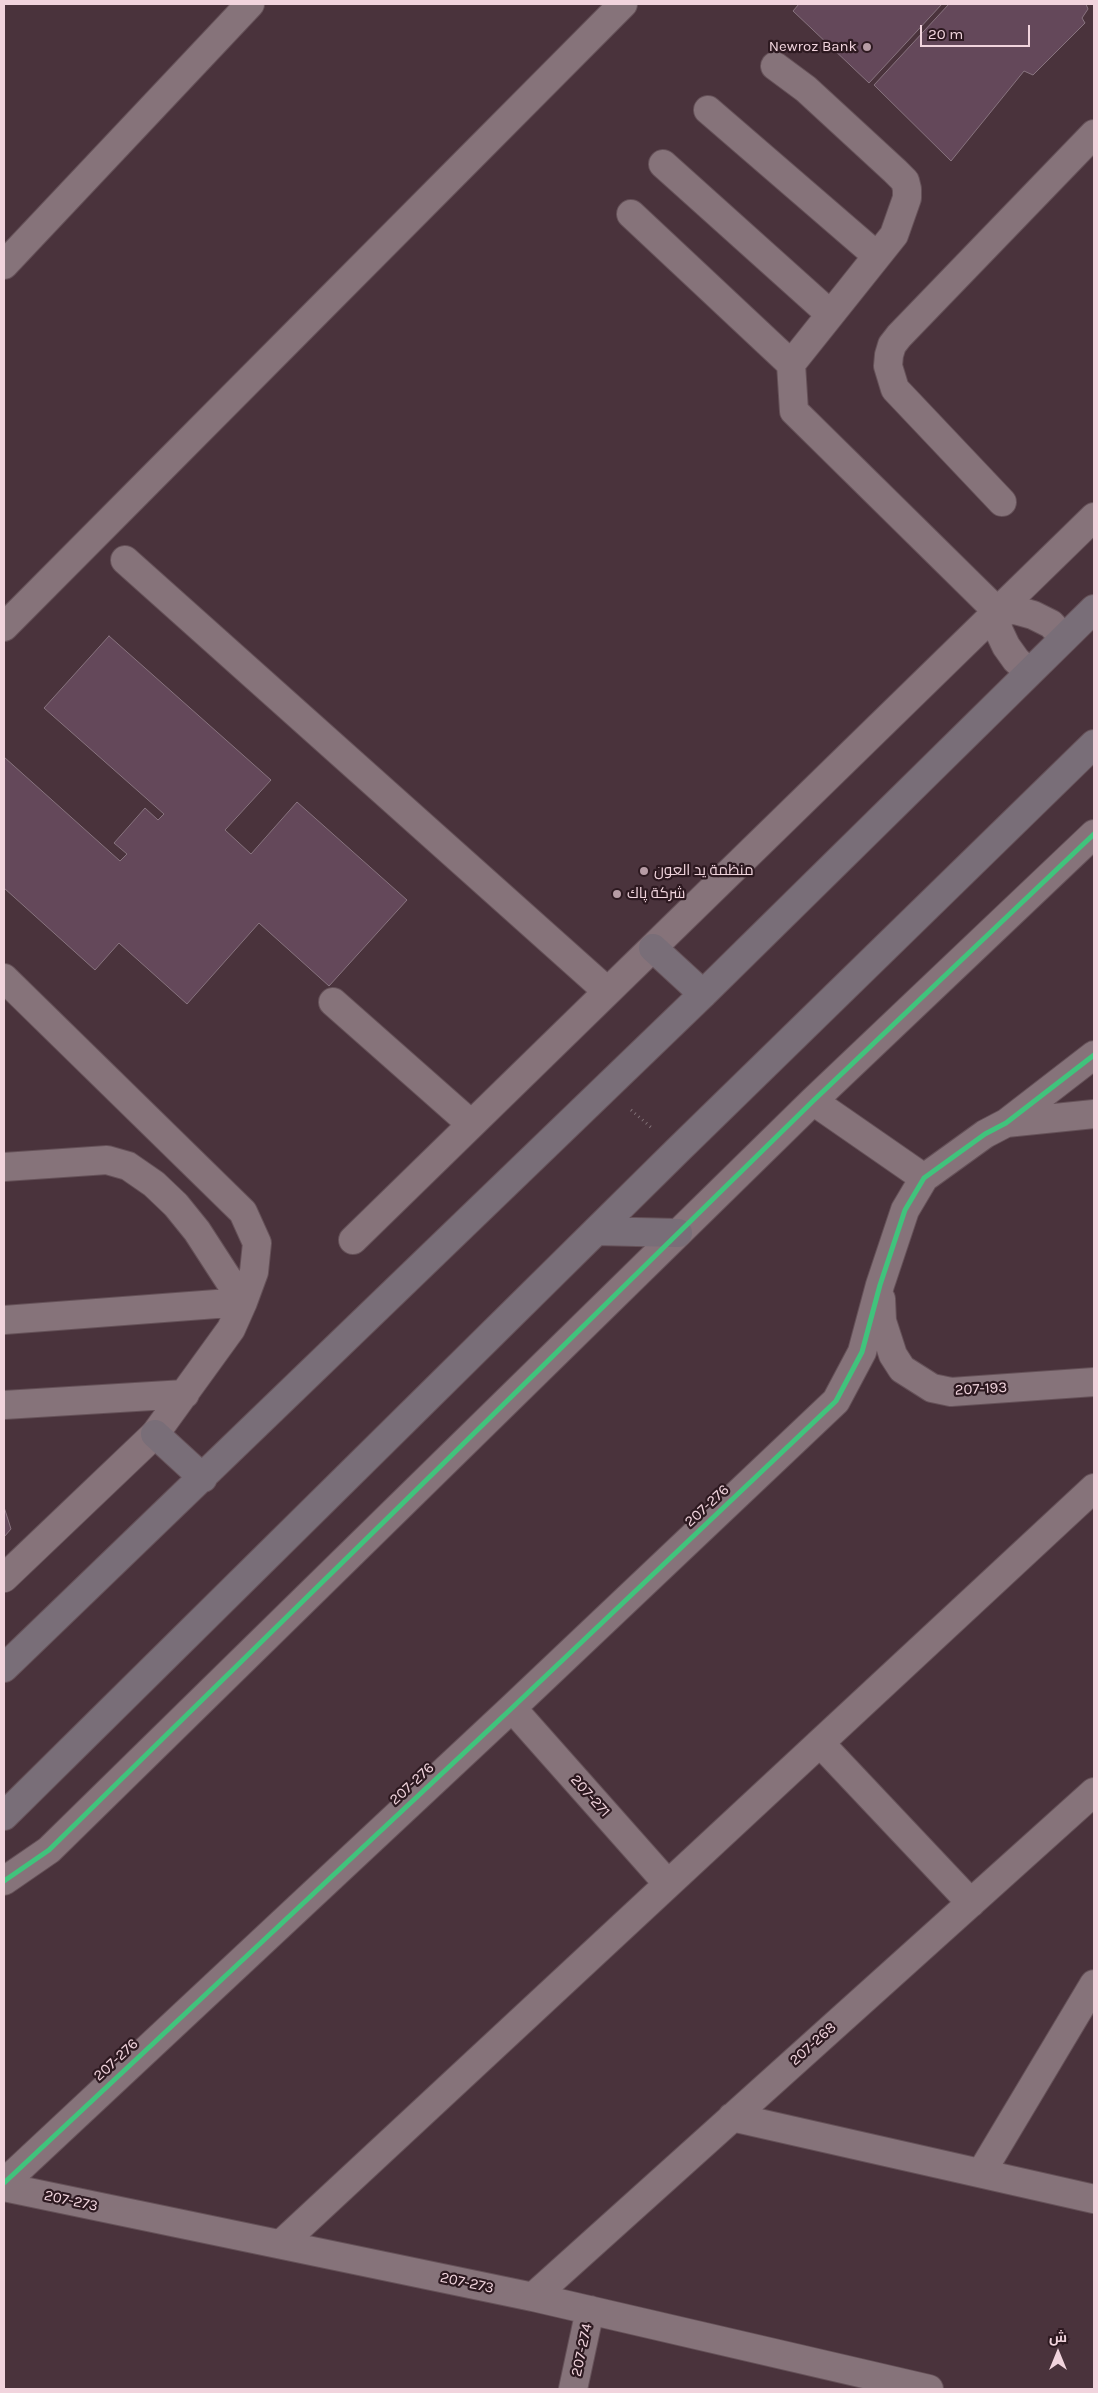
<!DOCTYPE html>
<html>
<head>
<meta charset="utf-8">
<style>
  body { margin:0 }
  #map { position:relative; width:1098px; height:2393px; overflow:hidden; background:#4a333c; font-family:Karla,Cairo,sans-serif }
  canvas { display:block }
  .frame { position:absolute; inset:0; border:5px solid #f1d4dd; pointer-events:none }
  .north { position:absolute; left:1033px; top:2328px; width:50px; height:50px; -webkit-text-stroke:4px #2d1920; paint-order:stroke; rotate:0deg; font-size:14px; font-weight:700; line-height:20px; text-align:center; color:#f1d4dd }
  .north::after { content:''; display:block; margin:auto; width:18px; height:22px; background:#f1d4dd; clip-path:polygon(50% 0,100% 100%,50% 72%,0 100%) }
  .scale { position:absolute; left:920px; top:25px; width:110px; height:22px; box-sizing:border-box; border:2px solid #f1d4dd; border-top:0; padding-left:6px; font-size:15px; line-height:18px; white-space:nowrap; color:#f1d4dd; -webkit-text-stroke:4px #2d1920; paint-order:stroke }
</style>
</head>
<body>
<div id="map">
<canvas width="1098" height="2393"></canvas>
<div class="frame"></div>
<div class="north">ش</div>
<div class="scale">20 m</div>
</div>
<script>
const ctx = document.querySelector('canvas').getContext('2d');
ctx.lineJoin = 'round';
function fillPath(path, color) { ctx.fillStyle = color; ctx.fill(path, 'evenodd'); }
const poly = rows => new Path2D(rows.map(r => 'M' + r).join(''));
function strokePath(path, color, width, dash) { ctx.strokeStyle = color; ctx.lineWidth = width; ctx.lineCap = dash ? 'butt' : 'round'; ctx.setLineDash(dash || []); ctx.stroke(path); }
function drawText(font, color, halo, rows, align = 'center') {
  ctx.font = font + ' Karla,Cairo,sans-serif'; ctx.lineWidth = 4.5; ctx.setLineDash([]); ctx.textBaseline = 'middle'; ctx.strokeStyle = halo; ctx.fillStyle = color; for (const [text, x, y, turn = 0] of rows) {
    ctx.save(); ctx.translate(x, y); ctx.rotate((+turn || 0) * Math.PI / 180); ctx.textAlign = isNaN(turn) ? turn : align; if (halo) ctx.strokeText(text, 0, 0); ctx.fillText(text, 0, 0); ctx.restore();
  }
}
const building = poly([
  [799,4,942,4,869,83,793,11,799,4],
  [949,4,1086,4,1088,9,1082,18,1085,23,1033,75,1024,71,951,161,874,85,949,4],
  [109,636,271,780,225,830,251,854,297,802,407,900,329,986,259,923,187,1004,119,943,95,970,4,888,4,757,120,861,127,854,114,843,145,808,158,820,164,814,44,708,109,636],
  [4,1507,11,1529,4,1537,4,1507]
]);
const path = poly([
  [631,1110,653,1129]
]);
const minor = poly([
  [775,66,806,89,895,171,905,181,907,189,907,198,894,235,791,364,794,411,997,611,998,629,1006,646,1016,660,1029,672],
  [708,110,877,256],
  [663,164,830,314],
  [631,214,791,364],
  [4,265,250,4],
  [1002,502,895,389,888,366,889,355,892,345,899,336,1094,134],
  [125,560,607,991],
  [997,611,1015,610,1033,615,1051,624,1064,638],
  [4,627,623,4],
  [4,978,243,1212,257,1243,254,1272,243,1302,231,1329,155,1434,4,1578],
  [333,1002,471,1124],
  [813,1101,924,1178],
  [1006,1123,1094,1114],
  [4,1167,107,1160,128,1166,154,1184,176,1205,197,1231,243,1302,4,1320],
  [353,1240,1094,517],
  [881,1299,882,1321,893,1355,902,1369,932,1388,951,1392,1094,1382],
  [4,1405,185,1394],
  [512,1708,668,1884],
  [820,1743,971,1903],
  [4,1881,49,1850,813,1101,1094,834],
  [732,2117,1094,2199],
  [981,2173,1094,1984],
  [4,2183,512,1708,836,1401,862,1352,880,1285,905,1210,924,1178,985,1134,1006,1123,1094,1055],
  [4,2187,533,2297,929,2389],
  [281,2244,1094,1488],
  [533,2297,1094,1792],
  [573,2389,590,2310]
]);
const major = poly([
  [653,948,703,994],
  [596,1231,678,1233],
  [155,1434,203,1478],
  [4,1668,703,994,1094,609],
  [4,1816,678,1150,1094,744]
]);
const cycleway = poly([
  [4,1881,49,1850,813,1101,1094,834],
  [4,2183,512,1708,836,1401,862,1352,880,1285,905,1210,924,1178,985,1134,1006,1123,1094,1055]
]);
const markers = [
  [867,47,5,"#b79ca5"],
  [644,871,5,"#b79ca5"],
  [617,894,5,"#b79ca5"]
];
const poiNames = [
  ["Newroz Bank",857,47,"right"],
  ["منظمة يد العون",654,871],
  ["شركة پاك",627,894]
];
const streetNames = [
  ["207-193",981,1389,-3],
  ["207-276",707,1506,-43],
  ["207-276",412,1784,-43],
  ["207-271",590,1796,48],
  ["207-268",813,2044,-42],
  ["207-276",116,2060,-43],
  ["207-273",71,2201,12],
  ["207-273",467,2283,12],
  ["207-274",582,2350,-78]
];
fillPath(building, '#64485a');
strokePath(building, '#88747f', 1);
strokePath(minor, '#655158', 30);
strokePath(major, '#655158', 30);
strokePath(path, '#847479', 3, [1, 4]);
strokePath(minor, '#86737a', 28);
strokePath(major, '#796e78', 28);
strokePath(cycleway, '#40c37c', 5);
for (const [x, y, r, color] of markers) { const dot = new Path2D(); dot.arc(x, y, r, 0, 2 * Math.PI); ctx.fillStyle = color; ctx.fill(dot); strokePath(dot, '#2d1920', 2); }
drawText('15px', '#f1d4dd', '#2d1920', poiNames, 'left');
drawText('15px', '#f1d4dd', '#2d1920', streetNames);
</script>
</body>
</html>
